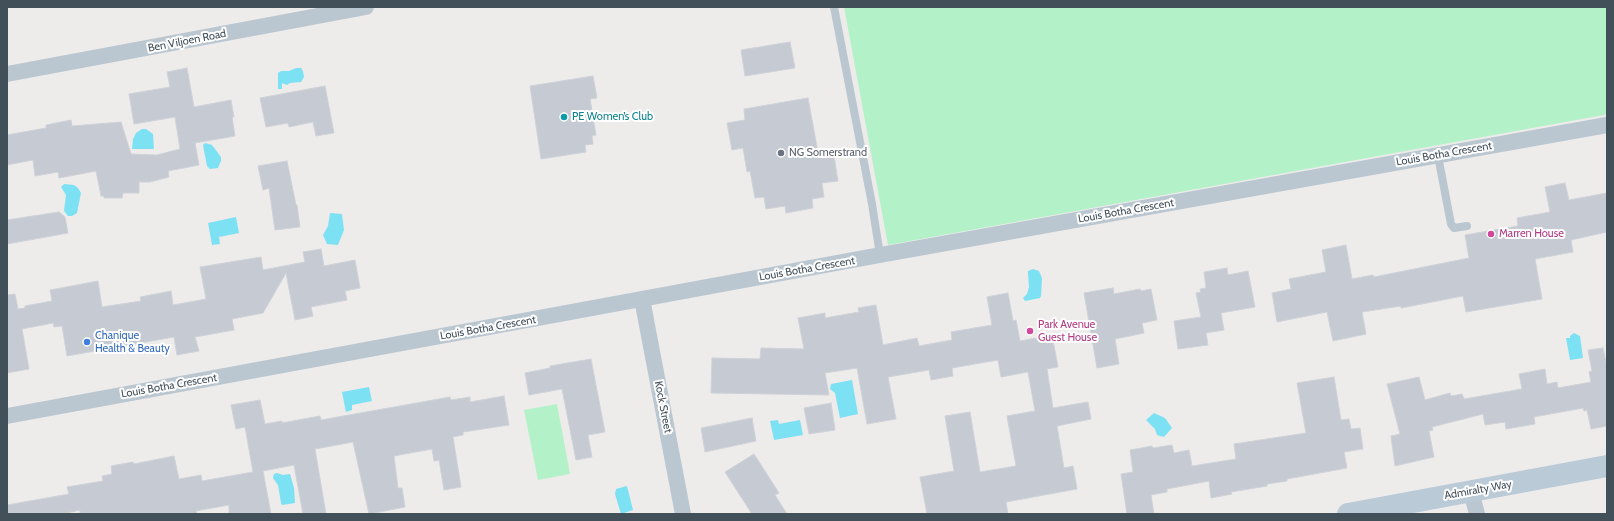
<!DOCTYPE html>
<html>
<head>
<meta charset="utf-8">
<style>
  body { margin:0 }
  #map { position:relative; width:1614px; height:521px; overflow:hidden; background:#eeebeb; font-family:Cabin,sans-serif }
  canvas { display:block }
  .frame { position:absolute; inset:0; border:8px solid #42505a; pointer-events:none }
</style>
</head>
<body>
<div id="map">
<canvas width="1614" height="521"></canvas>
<div class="frame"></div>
</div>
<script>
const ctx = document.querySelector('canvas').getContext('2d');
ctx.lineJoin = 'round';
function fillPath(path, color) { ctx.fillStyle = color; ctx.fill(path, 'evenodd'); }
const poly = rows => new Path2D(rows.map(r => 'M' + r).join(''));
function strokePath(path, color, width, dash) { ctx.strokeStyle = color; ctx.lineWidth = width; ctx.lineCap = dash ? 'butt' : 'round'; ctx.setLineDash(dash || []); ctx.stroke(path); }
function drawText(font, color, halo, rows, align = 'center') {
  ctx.font = font + ' Cabin,sans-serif'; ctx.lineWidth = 4; ctx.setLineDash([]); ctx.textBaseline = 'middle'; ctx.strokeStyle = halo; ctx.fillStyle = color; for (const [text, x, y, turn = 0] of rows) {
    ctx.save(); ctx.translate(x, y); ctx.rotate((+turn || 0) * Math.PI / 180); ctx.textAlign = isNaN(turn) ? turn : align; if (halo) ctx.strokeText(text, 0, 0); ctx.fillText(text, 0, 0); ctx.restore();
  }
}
const green = poly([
  [844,7,1607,7,1607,113,1604,115,888,245],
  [557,404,570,474,538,480,524,410]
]);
const water = poly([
  [296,68,301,68,303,71,304,77,301,82,290,83,287,85,282,83,282,89,278,89,278,73,281,71,289,71],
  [142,129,146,129,153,134,154,149,132,149,133,139,136,133],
  [205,143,212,145,221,157,221,161,218,168,210,169,207,166,203,145],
  [64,184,74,185,78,188,81,193,77,213,72,216,68,216,64,211,66,195,61,187],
  [330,213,342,214,344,230,338,245,327,244,323,235,328,226],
  [236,217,239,233,219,237,220,244,212,245,208,223],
  [1033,269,1039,271,1042,278,1041,296,1040,298,1025,301,1023,298,1027,294,1029,287,1028,274,1028,271],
  [1574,333,1580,336,1583,358,1570,360,1566,338,1570,338,1570,336],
  [852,380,858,414,840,418,835,393,830,389,831,384],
  [369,387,372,401,352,405,352,410,346,412,342,392],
  [1154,413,1165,418,1172,428,1164,437,1157,435,1155,429,1146,420],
  [778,420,779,424,800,420,803,435,774,440,770,421],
  [277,473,283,475,290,474,294,488,295,503,282,505,281,503,278,485,273,478,274,474],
  [627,486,633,510,621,514,615,494,616,489]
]);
const building = poly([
  [790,42,795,68,745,76,741,50,790,42],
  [187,68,194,107,231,100,234,117,232,117,235,136,195,143,199,165,168,171,169,177,150,182,139,182,139,193,123,193,122,198,104,198,104,196,101,196,96,171,59,178,58,172,35,176,33,160,7,165,7,135,46,128,46,125,71,120,72,126,121,122,131,154,157,155,180,149,175,117,134,124,129,94,170,87,167,72,187,68],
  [593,76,597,98,590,99,596,135,592,136,593,144,585,145,586,152,541,159,530,86,593,76],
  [325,86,334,133,316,136,313,122,289,127,288,123,266,127,260,98,325,86],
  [808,98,819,158,834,156,838,181,822,183,824,197,812,199,813,208,786,213,785,206,766,209,764,197,755,198,750,171,747,172,743,148,732,150,727,123,745,120,744,109,808,98],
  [287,161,296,205,297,205,300,227,275,230,269,188,263,190,258,166,287,161],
  [1565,183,1569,200,1607,193,1607,232,1571,240,1573,252,1535,259,1542,299,1466,312,1463,296,1401,308,1401,306,1362,312,1366,334,1333,341,1327,312,1277,322,1272,293,1291,289,1289,279,1326,272,1322,250,1346,245,1352,279,1373,275,1374,277,1469,258,1465,235,1518,226,1517,218,1550,212,1545,187,1565,183],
  [59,212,65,217,68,233,7,244,7,220,59,212],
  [321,249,324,266,355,260,360,288,345,291,347,300,311,307,313,316,295,320,286,273,263,313,232,319,234,330,195,337,199,351,177,355,174,337,67,356,62,326,54,327,53,323,22,329,29,369,7,373,7,295,15,294,18,309,25,308,25,306,52,301,50,290,98,281,102,307,141,301,140,297,171,291,173,305,206,299,200,267,261,257,263,270,305,262,303,252,321,249],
  [1227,268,1228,275,1248,271,1255,307,1221,313,1224,330,1206,333,1208,345,1178,349,1174,321,1201,317,1196,293,1201,292,1200,289,1206,288,1204,272,1227,268],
  [1113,288,1114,294,1140,289,1141,291,1151,289,1157,320,1142,323,1144,333,1115,339,1119,364,1097,368,1084,293,1113,288],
  [1008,293,1013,321,1016,320,1020,341,1052,335,1058,367,1047,369,1053,408,1088,402,1091,419,1057,426,1064,468,1073,466,1077,489,1006,502,1008,514,927,514,920,477,954,471,945,416,970,412,980,472,1016,466,1007,416,1035,411,1028,372,1001,377,998,360,952,368,953,376,931,380,929,370,888,377,896,419,867,424,857,368,825,373,829,395,711,393,712,358,760,359,761,348,804,349,798,318,825,313,825,318,859,312,858,308,876,305,883,345,917,338,919,346,952,340,951,332,992,325,987,297,1008,293],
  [1603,348,1607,367,1607,426,1591,429,1587,410,1584,411,1583,408,1534,417,1535,424,1506,429,1505,422,1485,425,1483,414,1432,427,1433,430,1429,431,1434,457,1395,466,1391,436,1400,434,1387,384,1419,377,1425,400,1450,393,1451,396,1462,394,1464,399,1522,389,1519,374,1545,369,1547,384,1557,382,1558,388,1591,382,1589,372,1592,371,1588,350,1603,348],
  [591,359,605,432,588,435,592,457,576,460,562,389,529,395,525,373,550,368,550,366,591,359],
  [1334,377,1341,420,1349,419,1351,429,1360,428,1363,449,1344,452,1347,468,1287,479,1287,481,1267,484,1267,486,1231,492,1232,494,1211,498,1209,481,1167,489,1167,492,1151,495,1154,514,1127,514,1121,474,1133,472,1130,450,1152,446,1153,448,1172,445,1174,453,1189,450,1192,466,1236,459,1234,444,1306,433,1297,383,1334,377],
  [504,396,509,425,463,432,463,435,453,437,461,487,444,490,439,460,434,461,432,449,394,456,398,488,402,488,405,507,369,514,353,442,315,449,326,514,303,514,294,465,263,471,271,514,229,514,229,505,196,511,197,514,80,514,80,510,62,514,7,514,7,505,69,494,67,487,103,481,102,476,112,474,111,466,133,462,134,464,174,456,179,479,201,475,202,481,253,472,245,427,236,429,231,405,260,400,265,424,282,421,282,423,320,416,321,420,450,397,451,400,470,397,470,402,504,396],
  [831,403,835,430,809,434,804,408,831,403],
  [752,418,756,441,705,452,701,428,752,418],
  [754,454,779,493,775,495,787,514,752,514,725,472,754,454]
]);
const service = poly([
  [834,7,872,204,880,255],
  [1438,156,1451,224,1454,228,1467,226]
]);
const minor = poly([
  [7,74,366,7],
  [642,299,683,514],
  [7,416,880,255,1607,125],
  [1471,491,1477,514]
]);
const secondary = poly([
  [1348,514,1607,466]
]);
const markers = [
  [564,117,4,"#0f9aa8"],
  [781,153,4,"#6b7280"],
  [1491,234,4,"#d1479c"],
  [1030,331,4,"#d1479c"],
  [87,342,4,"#3f7fe0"]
];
const streetNames = [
  ["Ben Viljoen Road",187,41,-11],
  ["Louis Botha Crescent",1444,154,-10],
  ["Louis Botha Crescent",1126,211,-10],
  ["Louis Botha Crescent",807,269,-10],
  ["Louis Botha Crescent",488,328,-10],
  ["Louis Botha Crescent",169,386,-10],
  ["Kock Street",663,407,79],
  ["Admiralty Way",1478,490,-10]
];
const cultureNames = [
  ["PE Women’s Club",572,117]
];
const worshipNames = [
  ["NG Somerstrand",789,153]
];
const hotelNames = [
  ["Marren House",1499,234],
  ["Park Avenue",1038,325],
  ["Guest House",1038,338]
];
const shopNames = [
  ["Chanique",95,336],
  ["Health & Beauty",95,349]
];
fillPath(green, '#b3f2c8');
fillPath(water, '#7ce1f3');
fillPath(building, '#c6cad2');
strokePath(building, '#ced2d8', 1);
strokePath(service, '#bac7d0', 8);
strokePath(minor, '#bac7d0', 16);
strokePath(secondary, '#bbcad7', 22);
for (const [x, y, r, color] of markers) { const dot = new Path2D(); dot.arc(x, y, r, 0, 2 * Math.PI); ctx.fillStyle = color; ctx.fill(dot); strokePath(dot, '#fff', 1.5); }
drawText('11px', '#42505a', '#fff', streetNames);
drawText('11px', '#0d838f', '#fff', cultureNames, 'left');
drawText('11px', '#5b616d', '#fff', worshipNames, 'left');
drawText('11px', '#b23c85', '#fff', hotelNames, 'left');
drawText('11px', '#366cbe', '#fff', shopNames, 'left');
</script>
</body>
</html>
